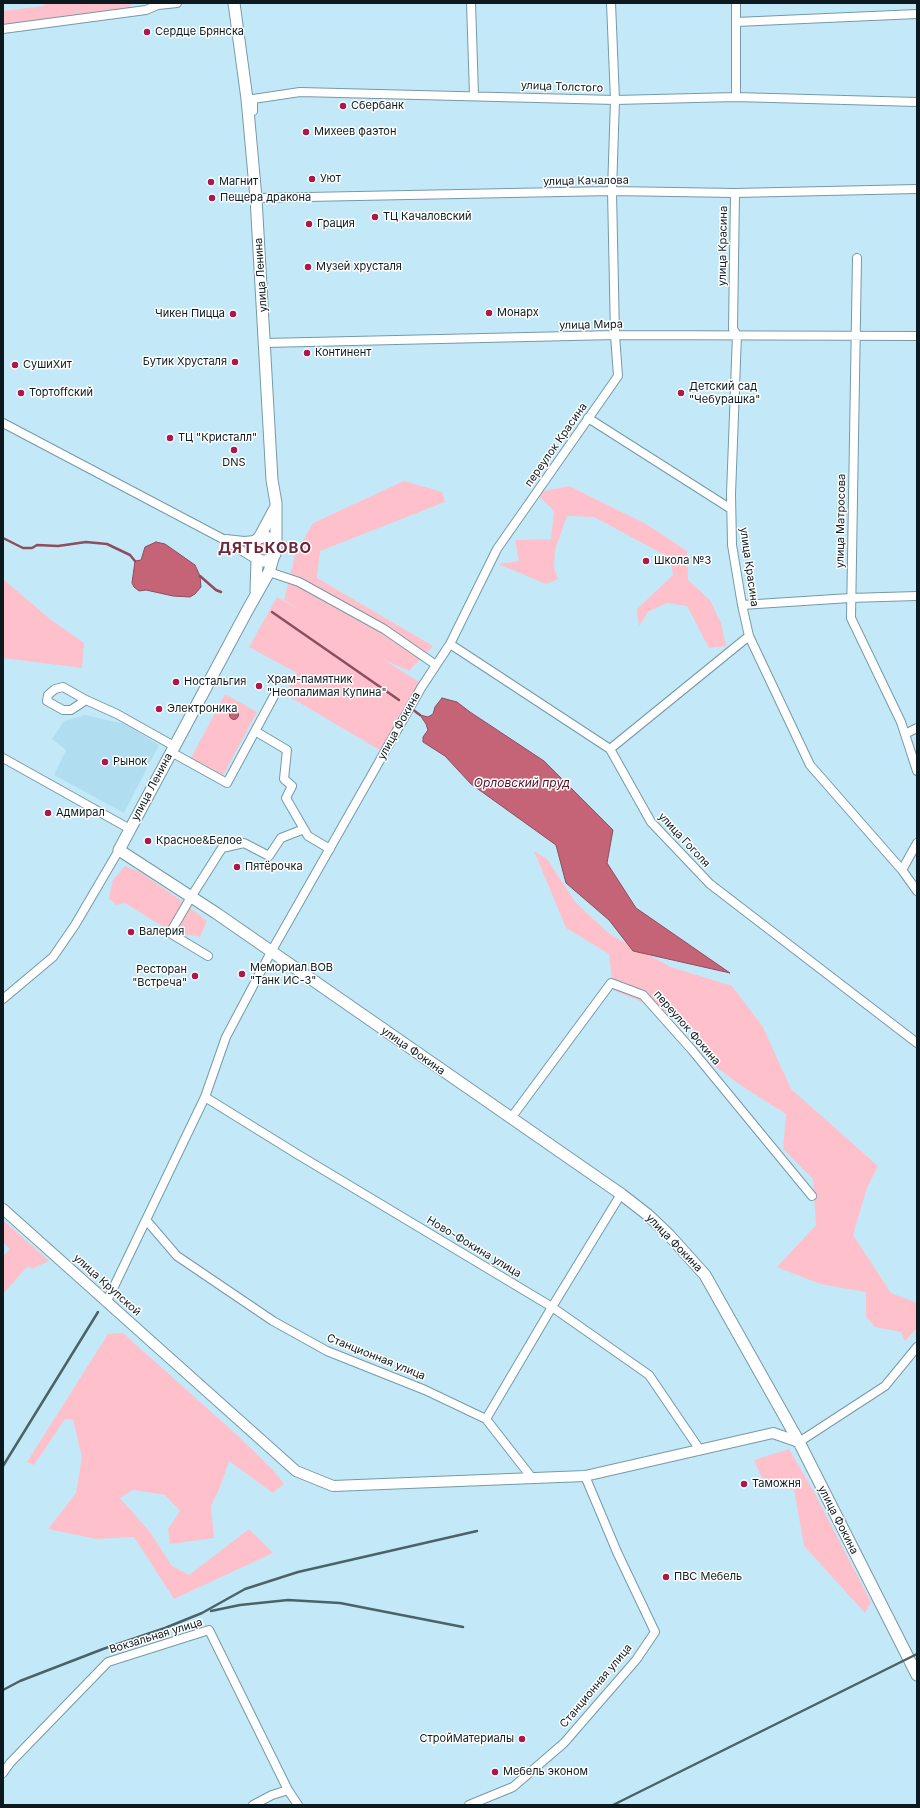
<!DOCTYPE html>
<html>
<head>
<meta charset="utf-8">
<style>
  body { margin:0 }
  #map { position:relative; width:920px; height:1808px; overflow:hidden; background:#c3e9f8; font-family:Inter,sans-serif }
  canvas { display:block }
  .frame { position:absolute; inset:0; border:4px solid #0c1a1f; pointer-events:none }
</style>
</head>
<body>
<div id="map">
<canvas width="920" height="1808"></canvas>
<div class="frame"></div>
</div>
<script>
const ctx = document.querySelector('canvas').getContext('2d');
ctx.lineJoin = 'round';
function fillPath(path, color) { ctx.fillStyle = color; ctx.fill(path, 'evenodd'); }
const poly = rows => new Path2D(rows.map(r => 'M' + r).join(''));
function strokePath(path, color, width, dash) { ctx.strokeStyle = color; ctx.lineWidth = width; ctx.lineCap = dash ? 'butt' : 'round'; ctx.setLineDash(dash || []); ctx.stroke(path); }
function drawText(font, color, halo, rows, align = 'center') {
  ctx.font = font + ' Inter,sans-serif'; ctx.lineWidth = 3; ctx.setLineDash([]); ctx.textBaseline = 'middle'; ctx.strokeStyle = halo; ctx.fillStyle = color; for (const [text, x, y, turn = 0] of rows) {
    ctx.save(); ctx.translate(x, y); ctx.rotate((+turn || 0) * Math.PI / 180); ctx.textAlign = isNaN(turn) ? turn : align; if (halo) ctx.strokeText(text, 0, 0); ctx.fillText(text, 0, 0); ctx.restore();
  }
}
const built = poly([
  [85,715,125,724,159,745,124,813,54,775,66,750,52,739,64,721]
]);
const green = poly([
  [44,3,131,3,129,11,3,28,3,11,44,6],
  [404,481,442,492,445,502,320,551,317,578,433,646,409,671,384,660,421,683,381,751,285,694,297,673,249,647,277,597,300,610,284,600,295,555,313,523],
  [569,486,646,524,687,551,688,580,710,600,721,623,726,646,709,648,687,606,667,603,648,612,639,626,637,609,673,575,670,558,594,517,567,516,555,550,554,567,558,579,546,584,498,564,519,561,515,540,551,539,554,511,536,493],
  '257 549a7 7 0 1 1 14 0a7 7 0 1 1-14 0Z',
  [3,579,50,619,84,643,82,668,3,658],
  [225,694,257,712,223,775,191,758],
  [534,851,547,859,576,903,611,935,671,967,732,986,763,1027,791,1089,878,1166,867,1188,853,1235,891,1293,917,1303,917,1328,905,1341,901,1332,875,1327,866,1317,866,1292,820,1284,777,1267,816,1225,813,1179,783,1149,786,1114,740,1085,711,1063,699,1035,676,1016,613,990,609,954,566,928],
  [125,866,140,872,179,899,207,921,200,937,170,931,125,903,116,905,109,898,113,880],
  [3,1220,49,1261,32,1269,28,1266,3,1294,3,1256,10,1249,3,1242],
  [123,1333,237,1435,274,1471,284,1484,273,1493,229,1461,220,1487,211,1506,214,1538,170,1544,168,1529,180,1511,165,1495,133,1490,120,1498,150,1532,172,1566,189,1575,249,1529,273,1553,174,1599,134,1537,96,1539,48,1529,76,1493,82,1457,73,1420,65,1419,34,1465,27,1462,108,1334],
  [789,1449,814,1492,871,1602,865,1613,804,1546,794,1489,766,1487,754,1460]
]);
const water = poly([
  [156,542,165,544,195,565,200,576,201,587,195,594,190,597,173,596,146,590,139,591,134,587,132,583,135,561,141,560,145,547,156,542],
  [442,698,457,702,470,712,544,761,613,830,607,863,636,908,730,973,633,951,609,920,566,883,556,845,471,784,445,756,423,742,423,737,428,730,426,724,420,715,428,717,433,714,435,707,442,698],
  '229.5 715a4.5 4.5 0 1 1 9 0a4.5 4.5 0 1 1-9 0Z'
]);
const stream = poly([
  [3,538,23,548,32,548,37,545,58,546,86,542,107,544,130,555,135,561],
  [200,576,216,590,221,592],
  [272,612,399,700],
  [412,709,420,715]
]);
const minor = poly([
  [471,3,474,95],
  [736,22,917,14],
  [3,29,146,10,158,5,177,3],
  [736,97,736,3],
  [253,111,253,99,300,92,615,100,736,97,917,102],
  [735,193,733,329,737,335,731,494,732,545,742,605,749,636,810,765,902,870,917,891],
  [256,198,612,191,735,193,917,189],
  [857,258,851,618,901,722,917,771],
  [265,343,615,335,917,336],
  [588,418,731,509],
  [3,423,223,539,257,560],
  [226,539,244,541,255,540],
  [269,572,299,582,384,629,436,665],
  [742,605,850,598,917,596],
  [450,644,610,749,651,822,710,884,917,1043],
  [86,700,71,710,63,710,47,701,48,695,55,689,63,687,86,700,117,714,174,746],
  [255,731,287,750,284,779,292,786,286,798,308,836,330,849],
  [905,734,917,728],
  [610,749,749,636],
  [171,752,227,783,274,696],
  [3,758,130,829],
  [902,870,917,843],
  [208,956,170,933,191,897,222,848,244,843,269,856,281,838,304,829],
  [3,999,53,957,75,925,119,850],
  [205,1097,297,1154,552,1307,649,1375,700,1450],
  [511,1118,611,983,643,995,692,1050,812,1196],
  [147,1221,177,1256,273,1321,327,1351,425,1390,486,1419,532,1478],
  [107,1301,205,1097,226,1037,271,952,421,688,450,644,497,549,618,376,615,335,612,191,615,100,611,3],
  [486,1419,552,1307,621,1194],
  [799,1442,885,1386,917,1347],
  [3,1773,10,1763,108,1662,209,1630,288,1790,298,1805],
  [253,1805,272,1795,288,1790],
  [469,1805,513,1787,564,1743,636,1660,655,1632,617,1552,585,1476]
]);
const tertiary = poly([
  [3,1209,296,1471,333,1486,585,1476,773,1433,799,1442]
]);
const secondary = poly([
  [234,3,247,99,256,198,272,480,276,503,276,548],
  '252 549a12 12 0 1 1 24 0a12 12 0 1 1-24 0Z',
  [259,538,274,510],
  [274,555,269,572,247,611,119,850,216,913,621,1194,648,1215,669,1235,705,1275,799,1442,917,1675],
  [256,591,257,560]
]);
const rail = poly([
  [3,1466,98,1312],
  [211,1611,240,1605,288,1600,340,1603,463,1627],
  [3,1690,20,1681,103,1649,165,1628,202,1613,245,1589,298,1572,477,1531],
  [613,1805,917,1654]
]);
const markers = [
  [147,32,4,"#ab184b"],
  [343,106,4,"#ab184b"],
  [306,132,4,"#ab184b"],
  [312,179,4,"#ab184b"],
  [211,182,4,"#ab184b"],
  [212,198,4,"#ab184b"],
  [375,217,4,"#ab184b"],
  [309,224,4,"#ab184b"],
  [308,267,4,"#ab184b"],
  [489,313,4,"#ab184b"],
  [233,314,4,"#ab184b"],
  [307,353,4,"#ab184b"],
  [235,362,4,"#ab184b"],
  [15,365,4,"#ab184b"],
  [21,393,4,"#ab184b"],
  [681,393,4,"#ab184b"],
  [170,438,4,"#ab184b"],
  [234,450,4,"#ab184b"],
  [646,561,4,"#ab184b"],
  [176,682,4,"#ab184b"],
  [259,686,4,"#ab184b"],
  [159,709,4,"#ab184b"],
  [105,762,4,"#ab184b"],
  [48,813,4,"#ab184b"],
  [148,841,4,"#ab184b"],
  [237,867,4,"#ab184b"],
  [131,932,4,"#ab184b"],
  [242,974,4,"#ab184b"],
  [195,976,4,"#ab184b"],
  [744,1484,4,"#ab184b"],
  [666,1577,4,"#ab184b"],
  [522,1739,4,"#ab184b"],
  [495,1772,4,"#ab184b"]
];
const poiNames = [
  ["Сердце Брянска",155,32],
  ["Сбербанк",351,106],
  ["Михеев фаэтон",314,132],
  ["Уют",320,179],
  ["Магнит",219,182],
  ["Пещера дракона",220,198],
  ["ТЦ Качаловский",383,217],
  ["Грация",317,224],
  ["Музей хрусталя",316,267],
  ["Монарх",497,313],
  ["Чикен Пицца",225,314,"right"],
  ["Континент",315,353],
  ["Бутик Хрусталя",227,362,"right"],
  ["СушиХит",23,365],
  ["Детский сад",689,387],
  ["\"Чебурашка\"",689,400],
  ["Тортоffский",29,393],
  ["ТЦ \"Кристалл\"",178,438],
  ["DNS",234,463,"center"],
  ["Школа №3",654,561],
  ["Храм-памятник",267,680],
  ["\"Неопалимая Купина\"",267,693],
  ["Ностальгия",184,682],
  ["Электроника",167,709],
  ["Рынок",113,762],
  ["Адмирал",56,813],
  ["Красное&Белое",156,841],
  ["Пятёрочка",245,867],
  ["Валерия",139,932],
  ["Мемориал ВОВ",250,968],
  ["\"Танк ИС-3\"",250,981],
  ["Ресторан",187,970,"right"],
  ["\"Встреча\"",187,983,"right"],
  ["Таможня",752,1484],
  ["ПВС Мебель",674,1577],
  ["СтройМатериалы",514,1739,"right"],
  ["Мебель эконом",503,1772]
];
const streetNames = [
  ["улица Толстого",562,87,2],
  ["улица Качалова",586,181,-1],
  ["улица Красина",723,246,-89],
  ["улица Ленина",261,275,-94],
  ["улица Мира",591,325,-1],
  ["переулок Красина",556,445,-55],
  ["улица Матросова",841,521,-89],
  ["улица Красина",749,567,82],
  ["улица Фокина",399,726,-61],
  ["улица Ленина",152,787,-62],
  ["улица Гоголя",684,840,47],
  ["переулок Фокина",687,1028,49],
  ["улица Фокина",413,1051,35],
  ["улица Фокина",674,1243,46],
  ["Ново-Фокина улица",474,1247,31],
  ["улица Крупской",107,1285,42],
  ["Станционная улица",376,1357,22],
  ["улица Фокина",838,1520,63],
  ["Вокзальная улица",156,1636,-17],
  ["Станционная улица",596,1686,-50]
];
const waterNames = [
  ["Орловский пруд",522,783]
];
const districtNames = [
  ["ДЯТЬКОВО",265,548]
];
fillPath(built, '#b0def0');
fillPath(green, '#fec1cb');
fillPath(water, '#c56377');
strokePath(water, '#8e4d5d', 1);
strokePath(stream, '#8e4d5d', 2.5);
strokePath(minor, '#7699a7', 10);
strokePath(tertiary, '#7699a7', 12);
strokePath(secondary, '#7699a7', 13);
strokePath(minor, '#fff', 8);
strokePath(tertiary, '#fff', 10);
strokePath(secondary, '#fff', 11);
strokePath(rail, '#4b626a', 2.5);
for (const [x, y, r, color] of markers) { const dot = new Path2D(); dot.arc(x, y, r, 0, 2 * Math.PI); ctx.fillStyle = color; ctx.fill(dot); strokePath(dot, '#fff', 1.5); }
drawText('11px', '#0c1a1f', '#fff', poiNames, 'left');
drawText('11px', '#0c1a1f', '#fff', streetNames);
drawText('italic 12px', '#531325', '#fff', waterNames);
ctx.letterSpacing = '1px';
drawText('bold 15px', '#6d2738', '#fff', districtNames);
ctx.letterSpacing = '0px';
</script>
</body>
</html>
